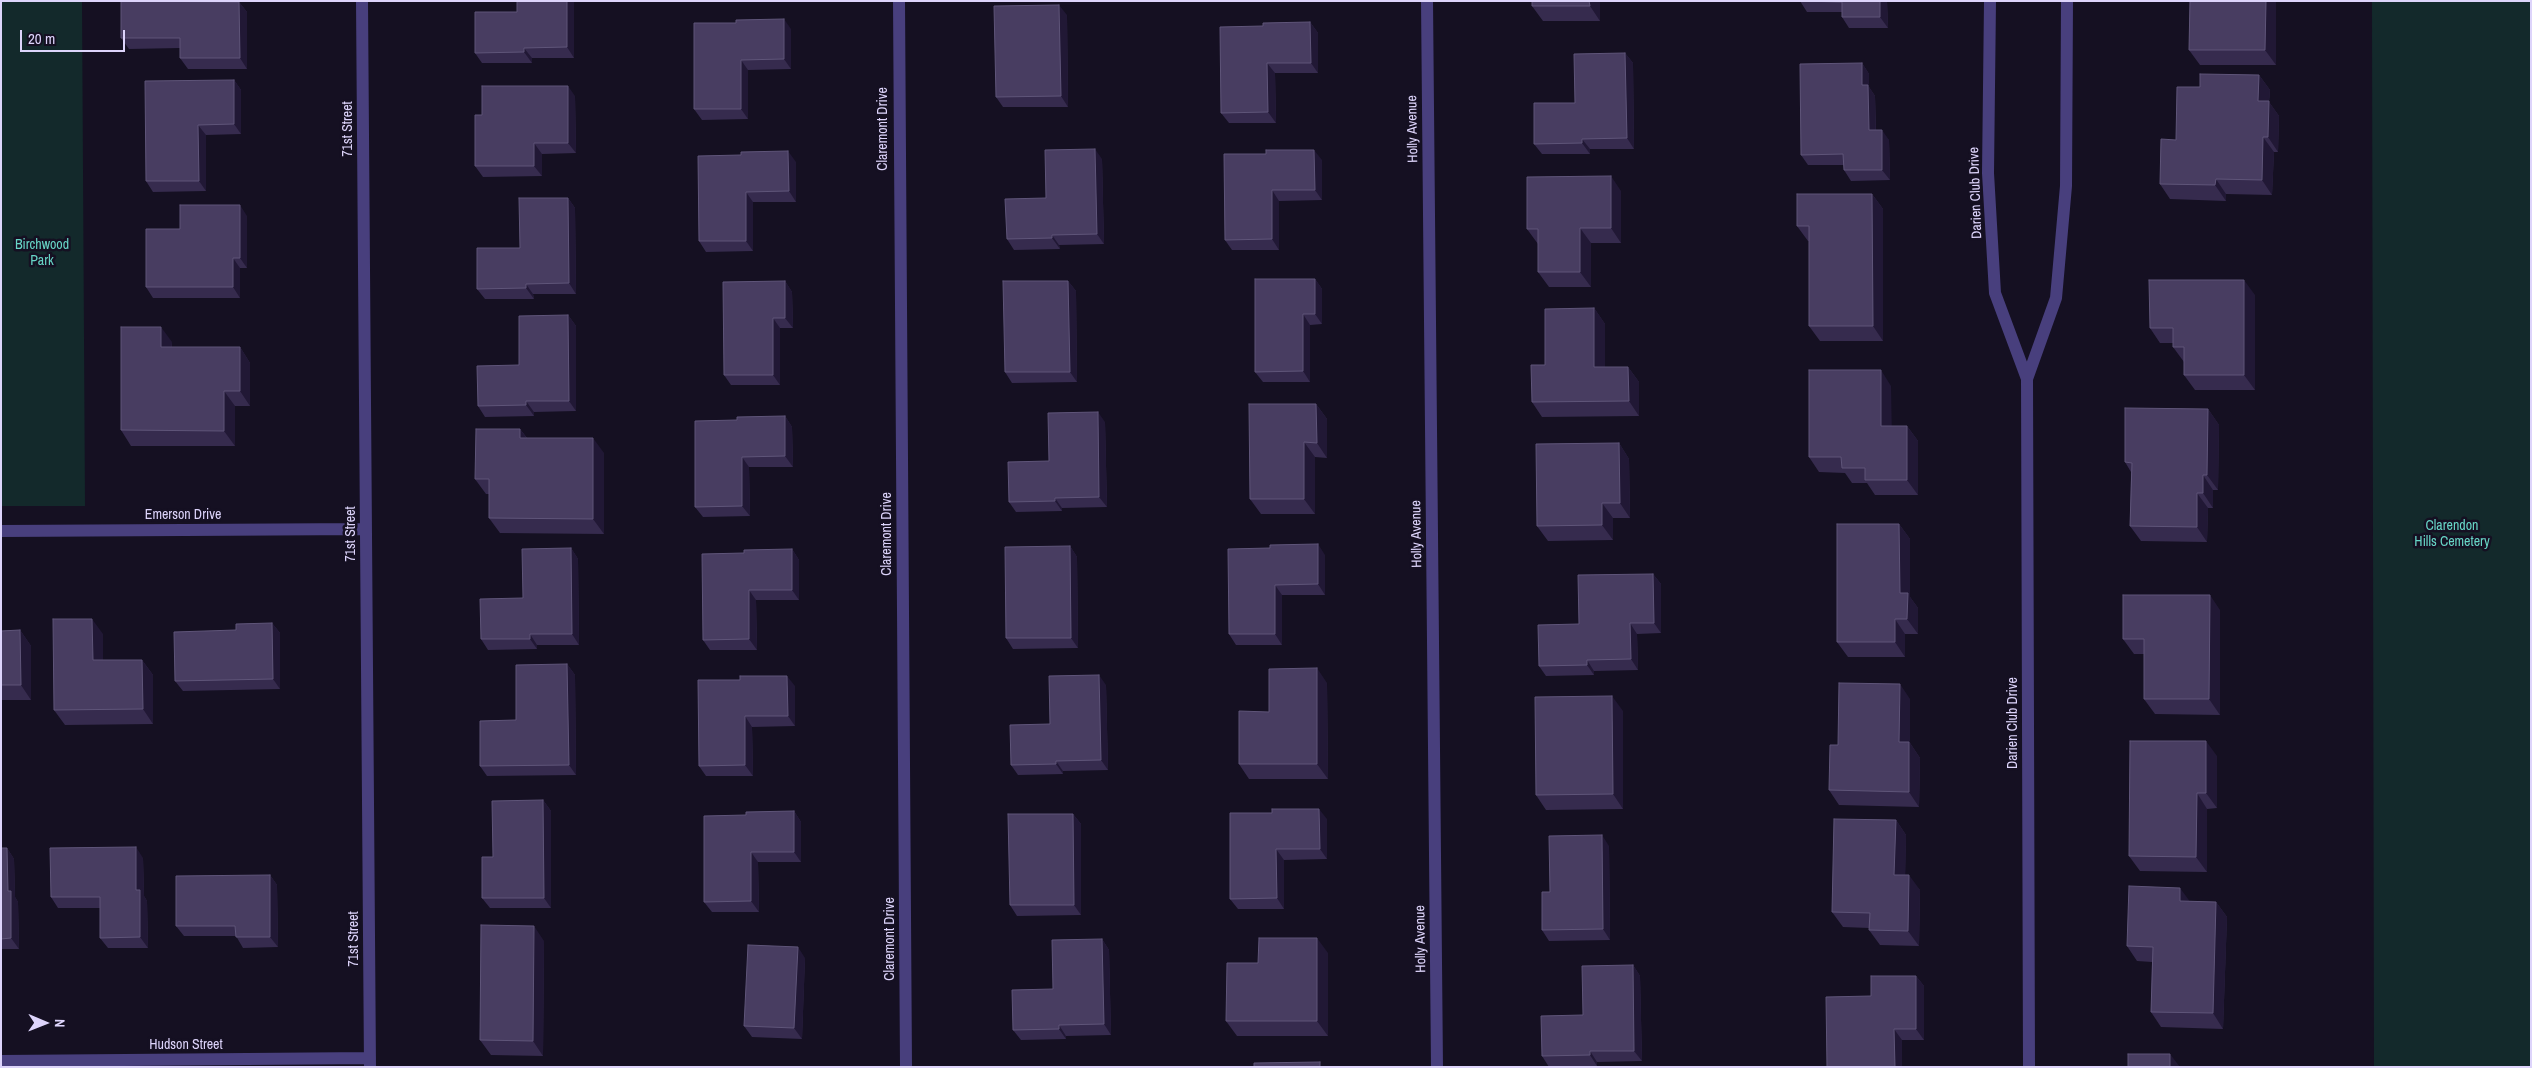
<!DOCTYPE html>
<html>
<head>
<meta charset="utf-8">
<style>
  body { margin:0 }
  #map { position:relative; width:2532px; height:1068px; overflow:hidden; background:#151022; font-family:"Archivo Narrow",sans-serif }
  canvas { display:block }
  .frame { position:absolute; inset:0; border:2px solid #ddd4fb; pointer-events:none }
  .north { position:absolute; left:20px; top:998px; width:50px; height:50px; -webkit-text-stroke:4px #151022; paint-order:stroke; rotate:91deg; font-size:14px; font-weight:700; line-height:20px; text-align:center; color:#ddd4fb }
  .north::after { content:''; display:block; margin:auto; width:18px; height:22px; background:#ddd4fb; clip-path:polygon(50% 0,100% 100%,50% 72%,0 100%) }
  .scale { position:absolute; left:20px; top:30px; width:105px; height:22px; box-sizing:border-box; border:2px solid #ddd4fb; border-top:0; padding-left:6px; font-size:15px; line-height:18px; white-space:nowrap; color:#ddd4fb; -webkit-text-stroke:4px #151022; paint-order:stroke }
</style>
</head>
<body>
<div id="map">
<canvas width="2532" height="1068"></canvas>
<div class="frame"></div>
<div class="north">N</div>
<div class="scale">20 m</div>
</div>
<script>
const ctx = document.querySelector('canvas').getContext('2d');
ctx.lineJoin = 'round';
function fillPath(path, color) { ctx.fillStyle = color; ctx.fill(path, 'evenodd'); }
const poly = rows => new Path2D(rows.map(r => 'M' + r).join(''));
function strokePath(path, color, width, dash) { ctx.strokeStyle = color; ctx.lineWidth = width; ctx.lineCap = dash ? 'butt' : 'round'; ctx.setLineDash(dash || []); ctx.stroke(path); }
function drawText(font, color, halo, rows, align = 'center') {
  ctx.font = font + ' "Archivo Narrow",sans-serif'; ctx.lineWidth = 5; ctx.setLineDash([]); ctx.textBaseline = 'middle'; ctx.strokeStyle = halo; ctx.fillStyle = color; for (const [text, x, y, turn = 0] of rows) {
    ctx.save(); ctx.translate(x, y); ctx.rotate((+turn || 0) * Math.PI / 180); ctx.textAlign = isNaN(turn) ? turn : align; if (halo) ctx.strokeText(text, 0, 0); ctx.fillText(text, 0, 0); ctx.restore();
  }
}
const green = poly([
  [1,1,82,1,85,506,1,506],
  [2372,1,2531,1,2531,1067,2374,1067]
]);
const minor = poly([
  [362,1,370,1067],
  [899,1,906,1067],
  [1427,1,1437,1067],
  [1990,1,1988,173,1995,293,2027,379,2029,1067],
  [2027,379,2056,298,2066,186,2067,1],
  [1,531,366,529],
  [1,1061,370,1058]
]);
const wall = poly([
  [574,1,574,58,532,58,532,63,482,63,475,53,517,12],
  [1600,1,1600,21,1543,21,1532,6],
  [1800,1,1887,1,1888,28,1849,28,1842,17,1842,12,1807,12],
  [2190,1,2276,1,2276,65,2200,65,2189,50],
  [239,2,247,12,247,69,188,69,180,58,180,48,129,49,121,38],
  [1067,15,1068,107,1003,107,996,97],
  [1310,22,1318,33,1318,73,1275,73,1276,123,1229,123,1221,113,1263,26],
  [694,23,791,29,791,69,748,70,748,119,702,120,694,109],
  [1625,53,1633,63,1634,149,1590,149,1590,154,1542,154,1534,144],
  [1862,63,1869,74,1869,87,1875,96,1876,130,1889,140,1890,180,1851,181,1844,170,1844,165,1808,165,1801,155],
  [2259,75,2270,90,2269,102,2279,116,2278,152,2274,152,2272,195,2226,194,2226,201,2170,199,2160,184,2176,140],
  [234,80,241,90,241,134,206,135,206,191,153,192,146,181],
  [575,96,576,153,542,154,542,176,483,177,475,166,482,115],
  [1224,154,1322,160,1322,200,1279,201,1279,250,1232,250,1225,240],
  [698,156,796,162,796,202,753,202,753,251,706,252,699,241],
  [1102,159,1104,244,1059,245,1060,249,1014,250,1007,239,1046,198],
  [1621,191,1621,243,1591,243,1591,287,1549,287,1538,272,1538,244,1527,229],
  [1872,194,1883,209,1883,341,1820,341,1809,326,1809,241,1808,241,1797,226],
  [568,198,575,208,576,294,533,294,534,299,485,299,477,289,520,248],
  [247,216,247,268,240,268,240,298,153,298,146,287,180,229],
  [1315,279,1322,289,1322,324,1310,325,1310,382,1263,382,1255,372],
  [785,281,792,292,793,328,780,328,780,385,731,385,724,375],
  [1068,281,1076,291,1077,382,1012,383,1005,372],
  [2255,295,2255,390,2195,390,2184,375,2184,362,2173,347,2173,343,2160,343,2150,328],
  [1594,308,1605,324,1605,367,1628,367,1639,382,1639,416,1542,417,1532,402,1545,365],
  [568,315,576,326,576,411,534,412,534,416,485,417,478,406,519,365],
  [172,342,172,347,240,347,250,363,250,406,235,406,235,446,131,446,121,430],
  [1891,386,1891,426,1907,426,1918,441,1918,495,1875,495,1867,483,1852,483,1845,473,1819,472,1809,457],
  [1316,404,1327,419,1327,458,1315,457,1315,514,1261,514,1250,499],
  [2208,409,2219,425,2218,490,2213,490,2213,508,2208,508,2207,542,2141,541,2130,526,2131,472,2125,462],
  [785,416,792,427,793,467,749,467,750,516,703,517,695,507,737,420],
  [1105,422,1107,507,1062,508,1062,511,1016,512,1009,502,1049,461],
  [520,429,527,438,604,453,604,534,500,533,489,518,489,494,486,494,475,479],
  [1619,443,1629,459,1630,518,1613,518,1613,540,1548,541,1537,526],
  [1899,524,1910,539,1910,597,1918,608,1918,634,1905,634,1905,657,1848,657,1837,642],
  [1070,546,1077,557,1078,648,1013,649,1006,638],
  [571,548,578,559,579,645,537,645,537,649,488,650,481,639,523,598],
  [1270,548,1325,555,1325,595,1282,595,1282,645,1236,645,1229,634],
  [792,549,799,560,799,600,756,600,757,650,710,650,703,640,744,553],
  [1653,574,1661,584,1661,633,1637,634,1638,670,1594,671,1594,675,1546,676,1539,666,1579,624],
  [2220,610,2220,715,2155,714,2144,699,2144,654,2134,654,2123,639],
  [272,623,280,633,280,689,183,691,175,681,236,630],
  [20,630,31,646,31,700,1,700,1,631],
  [103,634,103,660,142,660,153,675,153,724,65,725,54,710],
  [567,664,575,675,576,775,487,776,480,766],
  [698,680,795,686,795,726,752,727,753,776,706,776,699,766],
  [1327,683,1328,779,1249,779,1239,764,1269,712],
  [1106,685,1108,770,1063,771,1063,774,1018,775,1011,765,1050,724],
  [1910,699,1910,743,1920,758,1919,807,1839,805,1829,790,1838,745],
  [1623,711,1623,809,1546,810,1536,795],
  [2217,756,2217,808,2207,809,2207,872,2140,871,2129,856],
  [543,800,551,811,551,908,490,908,482,898],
  [794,811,801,822,801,862,758,862,759,912,712,912,704,902,746,815],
  [1230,813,1327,819,1327,859,1284,860,1284,909,1238,909,1230,899],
  [1073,814,1081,824,1081,915,1017,916,1010,905],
  [1896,820,1906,835,1905,875,1920,890,1919,946,1880,945,1869,930,1869,928,1843,927,1832,912],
  [1609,846,1610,940,1549,941,1542,930,1550,892],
  [1,848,7,848,14,859,15,897,18,902,19,949,1,949],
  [143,858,144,896,147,901,148,948,108,948,100,938,100,908,58,908,51,897],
  [270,875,277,885,278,947,243,948,236,936,184,936,176,926],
  [2190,901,2216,902,2227,917,2223,1029,2161,1027,2151,1012,2152,962,2137,961,2127,946],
  [1102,939,1109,950,1111,1035,1066,1036,1066,1039,1021,1040,1013,1030],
  [544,941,543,1056,491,1055,480,1040],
  [1328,953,1328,1036,1237,1036,1226,1021,1258,963],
  [805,958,802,1039,752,1037,744,1026],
  [1633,965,1640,976,1642,1061,1597,1062,1597,1066,1549,1067,1542,1056],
  [1916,976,1924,986,1924,1040,1902,1040,1902,1067,1827,1067,1871,996]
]);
const shadedWall = poly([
  [567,1,574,1,574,58,567,47],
  [1589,1,1600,1,1600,21,1590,6],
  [1880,1,1887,1,1888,28,1880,17],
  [2266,1,2276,1,2276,65,2265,50],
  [239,2,247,12,247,69,240,58],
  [1059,5,1067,15,1068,107,1061,96],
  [784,19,791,29,791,69,784,59],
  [1310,22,1318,33,1318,73,1311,63],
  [524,48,532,58,532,63,524,52],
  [1625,53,1633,63,1634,149,1627,138],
  [741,60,748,70,748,119,741,109],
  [1267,63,1275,73,1276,123,1268,112],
  [1862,63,1869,74,1869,87,1875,96,1876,141,1869,130,1862,85],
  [2259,75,2270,90,2269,102,2279,116,2278,152,2268,137,2258,101],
  [234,80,241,90,241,134,234,124],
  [568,86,575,96,576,153,568,143],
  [198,125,206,135,206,191,199,181],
  [1882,130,1889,140,1890,180,1882,170],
  [2263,137,2274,152,2272,195,2262,180],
  [1582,139,1590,149,1590,154,1582,143],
  [534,143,542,154,542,176,534,166],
  [1095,149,1102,159,1104,244,1097,234],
  [1314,150,1322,160,1322,200,1315,190],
  [788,151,796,162,796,202,789,191],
  [1611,176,1621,191,1621,243,1611,228],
  [2216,179,2226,194,2226,201,2215,185],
  [1272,190,1279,201,1279,250,1272,239],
  [746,192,753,202,753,251,746,241],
  [1872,194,1883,209,1883,341,1873,326],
  [568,198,575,208,576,294,569,283],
  [240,205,247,216,247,268,240,258],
  [1580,228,1591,243,1591,287,1580,272],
  [1052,235,1059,245,1060,249,1052,238],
  [233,258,240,268,240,298,233,287],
  [1315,279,1322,289,1322,324,1315,314],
  [2244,280,2255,295,2255,390,2244,375],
  [785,281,792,292,793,328,785,318],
  [1068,281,1076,291,1077,382,1070,372],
  [526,284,533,294,534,299,526,288],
  [1594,308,1605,324,1605,382,1594,367],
  [1303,314,1310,325,1310,382,1303,371],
  [568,315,576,326,576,411,569,401],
  [773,318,780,328,780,385,773,375],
  [161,327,172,342,171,362,161,347],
  [240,347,250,363,250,406,240,391],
  [1628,367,1639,382,1639,416,1629,401],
  [1881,370,1891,386,1892,441,1881,426],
  [224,391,235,406,235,446,224,431],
  [526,401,534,412,534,416,526,405],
  [1316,404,1327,419,1327,458,1317,443],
  [2208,409,2219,425,2218,490,2207,475],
  [1098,412,1105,422,1107,507,1099,497],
  [785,416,792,427,793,467,785,456],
  [1907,426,1918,441,1918,495,1907,480],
  [520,429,531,444,520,438],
  [593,438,604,453,604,534,593,519],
  [1304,442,1315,457,1315,514,1304,499],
  [1619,443,1629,459,1630,518,1620,503],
  [742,457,749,467,750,516,742,506],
  [2203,475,2213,490,2213,508,2203,493],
  [2197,493,2208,508,2207,542,2197,527],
  [1055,498,1062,508,1062,511,1055,501],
  [1602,503,1613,518,1613,540,1602,525],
  [1899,524,1910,539,1910,597,1918,608,1918,634,1907,619,1900,593],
  [1318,544,1325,555,1325,595,1318,584],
  [1070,546,1077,557,1078,648,1071,638],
  [571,548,578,559,579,645,572,634],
  [792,549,799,560,799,600,792,590],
  [1653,574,1661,584,1661,633,1654,623],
  [1275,585,1282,595,1282,645,1275,634],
  [749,590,756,600,757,650,749,639],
  [2210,595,2220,610,2220,715,2209,699],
  [92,619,103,634,103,675,93,660],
  [1895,619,1905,634,1905,657,1895,642],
  [272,623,280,633,280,689,273,679],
  [1630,623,1637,634,1638,670,1631,659],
  [20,630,31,646,31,700,21,685],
  [530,634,537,645,537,649,530,639],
  [142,660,153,675,153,724,143,709],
  [1587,660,1594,671,1594,675,1587,665],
  [567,664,575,675,576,775,569,765],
  [1317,668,1327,683,1328,779,1317,764],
  [1099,675,1106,685,1108,770,1101,760],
  [787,676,795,686,795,726,788,716],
  [1900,684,1910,699,1910,743,1920,758,1919,807,1909,792,1899,742],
  [1612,696,1623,711,1623,809,1613,794],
  [745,716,752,727,753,776,745,765],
  [2206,741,2217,756,2217,808,2206,793],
  [1056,761,1063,771,1063,774,1056,764],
  [2197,793,2207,809,2207,872,2196,857],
  [543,800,551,811,551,908,544,898],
  [1319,809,1327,819,1327,859,1320,849],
  [794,811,801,822,801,862,794,852],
  [1073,814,1081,824,1081,915,1074,905],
  [1896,820,1906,835,1905,890,1894,875],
  [1602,835,1609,846,1610,940,1603,929],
  [136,847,143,858,144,896,147,901,148,948,140,937,136,890],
  [7,848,14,859,15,897,18,902,19,949,11,938,8,891],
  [1276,849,1284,860,1284,909,1277,898],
  [751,852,758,862,759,912,751,901],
  [270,875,277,885,278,947,270,937],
  [1909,875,1920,890,1919,946,1908,931],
  [2180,888,2191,903,2180,901],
  [2216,902,2227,917,2223,1029,2213,1013],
  [534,926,544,941,543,1056,533,1041],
  [1317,938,1328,953,1328,1036,1317,1021],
  [1102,939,1109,950,1111,1035,1104,1024],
  [798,947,805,958,802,1039,794,1028],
  [1633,965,1640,976,1642,1061,1634,1051],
  [1916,976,1924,986,1924,1040,1916,1029],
  [1059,1025,1066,1036,1066,1039,1059,1029],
  [1894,1029,1902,1040,1902,1067,1895,1067],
  [1590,1051,1597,1062,1597,1066,1590,1055],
  [2170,1054,2180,1067,2170,1067]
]);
const building = poly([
  [121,1,239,2,240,58,180,58,180,38,121,38,121,1],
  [517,1,567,1,567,47,524,48,524,52,475,53,475,12,517,12,517,1],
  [1532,1,1589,1,1590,6,1532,6,1532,1],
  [1800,1,1880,1,1880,17,1842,17,1842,2,1800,1],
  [2190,1,2266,1,2265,50,2189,50,2190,1],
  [1059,5,1061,96,996,97,994,6,1059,5],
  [784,19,784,59,741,60,741,109,694,109,694,23,736,23,736,20,784,19],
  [1310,22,1311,63,1267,63,1268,112,1221,113,1220,27,1263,26,1263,23,1310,22],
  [1625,53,1627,138,1582,139,1582,143,1534,144,1534,103,1575,103,1574,54,1625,53],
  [1862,63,1862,85,1868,85,1869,130,1882,130,1882,170,1844,170,1843,154,1801,155,1800,64,1862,63],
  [2200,74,2259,75,2258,101,2269,101,2268,137,2263,137,2262,180,2216,179,2215,185,2160,184,2161,139,2176,140,2177,87,2200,87,2200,74],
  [234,80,234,124,198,125,199,181,146,181,145,81,234,80],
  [482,86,568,86,568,143,534,143,534,166,475,166,475,115,482,115,482,86],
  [1095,149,1097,234,1052,235,1052,238,1007,239,1005,199,1046,198,1045,150,1095,149],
  [1266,150,1314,150,1315,190,1272,190,1272,239,1225,240,1224,154,1266,154,1266,150],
  [788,151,789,191,746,192,746,241,699,241,698,156,741,155,741,152,788,151],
  [1611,176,1611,228,1580,228,1580,272,1538,272,1538,229,1527,229,1527,177,1611,176],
  [1797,194,1872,194,1873,326,1809,326,1809,226,1797,226,1797,194],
  [519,198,568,198,569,283,526,284,526,288,477,289,477,248,520,248,519,198],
  [180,205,240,205,240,258,233,258,233,287,146,287,146,229,180,229,180,205],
  [1255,279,1315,279,1315,314,1303,314,1303,371,1255,372,1255,279],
  [2149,280,2244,280,2244,375,2184,375,2184,347,2173,347,2173,328,2150,328,2149,280],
  [785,281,785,318,773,318,773,375,724,375,723,282,785,281],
  [1003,281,1068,281,1070,372,1005,372,1003,281],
  [1594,308,1594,367,1628,367,1629,401,1532,402,1531,365,1545,365,1545,309,1594,308],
  [568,315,569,401,526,401,526,405,478,406,477,366,519,365,519,316,568,315],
  [121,327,161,327,161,347,240,347,240,391,224,391,224,431,121,430,121,327],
  [1809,370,1881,370,1881,426,1907,426,1907,480,1865,480,1865,468,1842,468,1841,457,1809,457,1809,370],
  [1249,404,1316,404,1317,443,1304,442,1304,499,1250,499,1249,404],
  [2125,408,2208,409,2207,475,2203,475,2203,493,2197,493,2197,527,2130,526,2132,463,2125,462,2125,408],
  [1098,412,1099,497,1055,498,1055,501,1009,502,1008,462,1049,461,1048,413,1098,412],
  [785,416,785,456,742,457,742,506,695,507,695,421,737,420,737,417,785,416],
  [476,429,520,429,520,438,593,438,593,519,489,518,489,479,475,479,476,429],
  [1619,443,1620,503,1602,503,1602,525,1537,526,1536,444,1619,443],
  [1837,524,1899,524,1900,593,1908,593,1907,619,1895,619,1895,642,1837,642,1837,524],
  [1318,544,1318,584,1275,585,1275,634,1229,634,1228,549,1270,548,1270,545,1318,544],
  [1070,546,1071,638,1006,638,1005,547,1070,546],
  [571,548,572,634,530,634,530,639,481,639,480,599,523,598,522,549,571,548],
  [792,549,792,590,749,590,749,639,703,640,702,554,744,553,744,550,792,549],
  [1653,574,1654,623,1630,623,1631,659,1587,660,1587,665,1539,666,1538,625,1579,624,1578,575,1653,574],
  [2123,595,2210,595,2209,699,2144,699,2144,639,2123,639,2123,595],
  [53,619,92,619,93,660,142,660,143,709,54,710,53,619],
  [272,623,273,679,175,681,174,632,236,630,236,624,272,623],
  [20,630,21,685,1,685,1,631,20,630],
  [567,664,569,765,480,766,480,721,516,720,516,665,567,664],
  [1317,668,1317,764,1239,764,1239,711,1269,712,1269,669,1317,668],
  [1099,675,1101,760,1056,761,1056,764,1011,765,1010,725,1050,724,1049,676,1099,675],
  [740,676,787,676,788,716,745,716,745,765,699,766,698,680,740,680,740,676],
  [1839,683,1900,684,1899,742,1909,742,1909,792,1829,790,1830,745,1838,745,1839,683],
  [1612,696,1613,794,1536,795,1535,697,1612,696],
  [2130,741,2206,741,2206,793,2197,793,2196,857,2129,856,2130,741],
  [543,800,544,898,482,898,482,857,493,857,492,801,543,800],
  [1272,809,1319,809,1320,849,1276,849,1277,898,1230,899,1230,813,1272,813,1272,809],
  [794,811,794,852,751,852,751,901,704,902,704,816,746,815,746,812,794,811],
  [1008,814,1073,814,1074,905,1010,905,1008,814],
  [1834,819,1896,820,1894,875,1909,875,1908,931,1869,930,1870,913,1832,912,1834,819],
  [1602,835,1603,929,1542,930,1542,892,1550,892,1549,836,1602,835],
  [136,847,136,890,140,890,140,937,100,938,100,897,51,897,50,848,136,847],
  [1,848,7,848,8,891,11,891,11,938,1,939,1,848],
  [270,875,270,937,236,937,235,926,176,926,176,876,270,875],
  [2129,886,2180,888,2180,901,2216,902,2213,1013,2151,1012,2153,947,2127,946,2129,886],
  [481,925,534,926,533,1041,480,1040,481,925],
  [1259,938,1317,938,1317,1021,1226,1021,1227,963,1258,963,1259,938],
  [1102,939,1104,1024,1059,1025,1059,1029,1013,1030,1012,990,1053,989,1052,940,1102,939],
  [748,945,798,947,794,1028,744,1026,748,945],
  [1633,965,1634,1051,1590,1051,1590,1055,1542,1056,1541,1016,1583,1015,1582,966,1633,965],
  [1871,976,1916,976,1916,1029,1894,1029,1895,1067,1827,1067,1826,997,1871,996,1871,976],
  [2128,1054,2170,1054,2170,1067,2128,1067,2128,1054],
  [1320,1062,1320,1067,1254,1067,1254,1063,1320,1062]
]);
const streetNames = [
  ["71st Street",348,129,-90],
  ["Claremont Drive",883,129,-90],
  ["Holly Avenue",1413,129,-91],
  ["Darien Club Drive",1976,193,-92],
  ["Emerson Drive",183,515],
  ["71st Street",351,534,-90],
  ["Claremont Drive",887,534,-90],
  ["Holly Avenue",1417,534,-91],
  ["Darien Club Drive",2013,723,-90],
  ["71st Street",354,939,-90],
  ["Claremont Drive",890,939,-90],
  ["Holly Avenue",1421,939,-91],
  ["Hudson Street",186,1045]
];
const parkNames = [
  ["Birchwood",42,245],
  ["Park",42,261],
  ["Clarendon",2452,526],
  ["Hills Cemetery",2452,542]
];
fillPath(green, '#13292b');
strokePath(minor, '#483f7d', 12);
fillPath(wall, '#362b4e');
fillPath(shadedWall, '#211835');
fillPath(building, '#483d61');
strokePath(building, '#5f5579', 1);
drawText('14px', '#ddd4fb', '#151022', streetNames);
drawText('14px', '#67d5c6', '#151022', parkNames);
</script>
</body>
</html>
